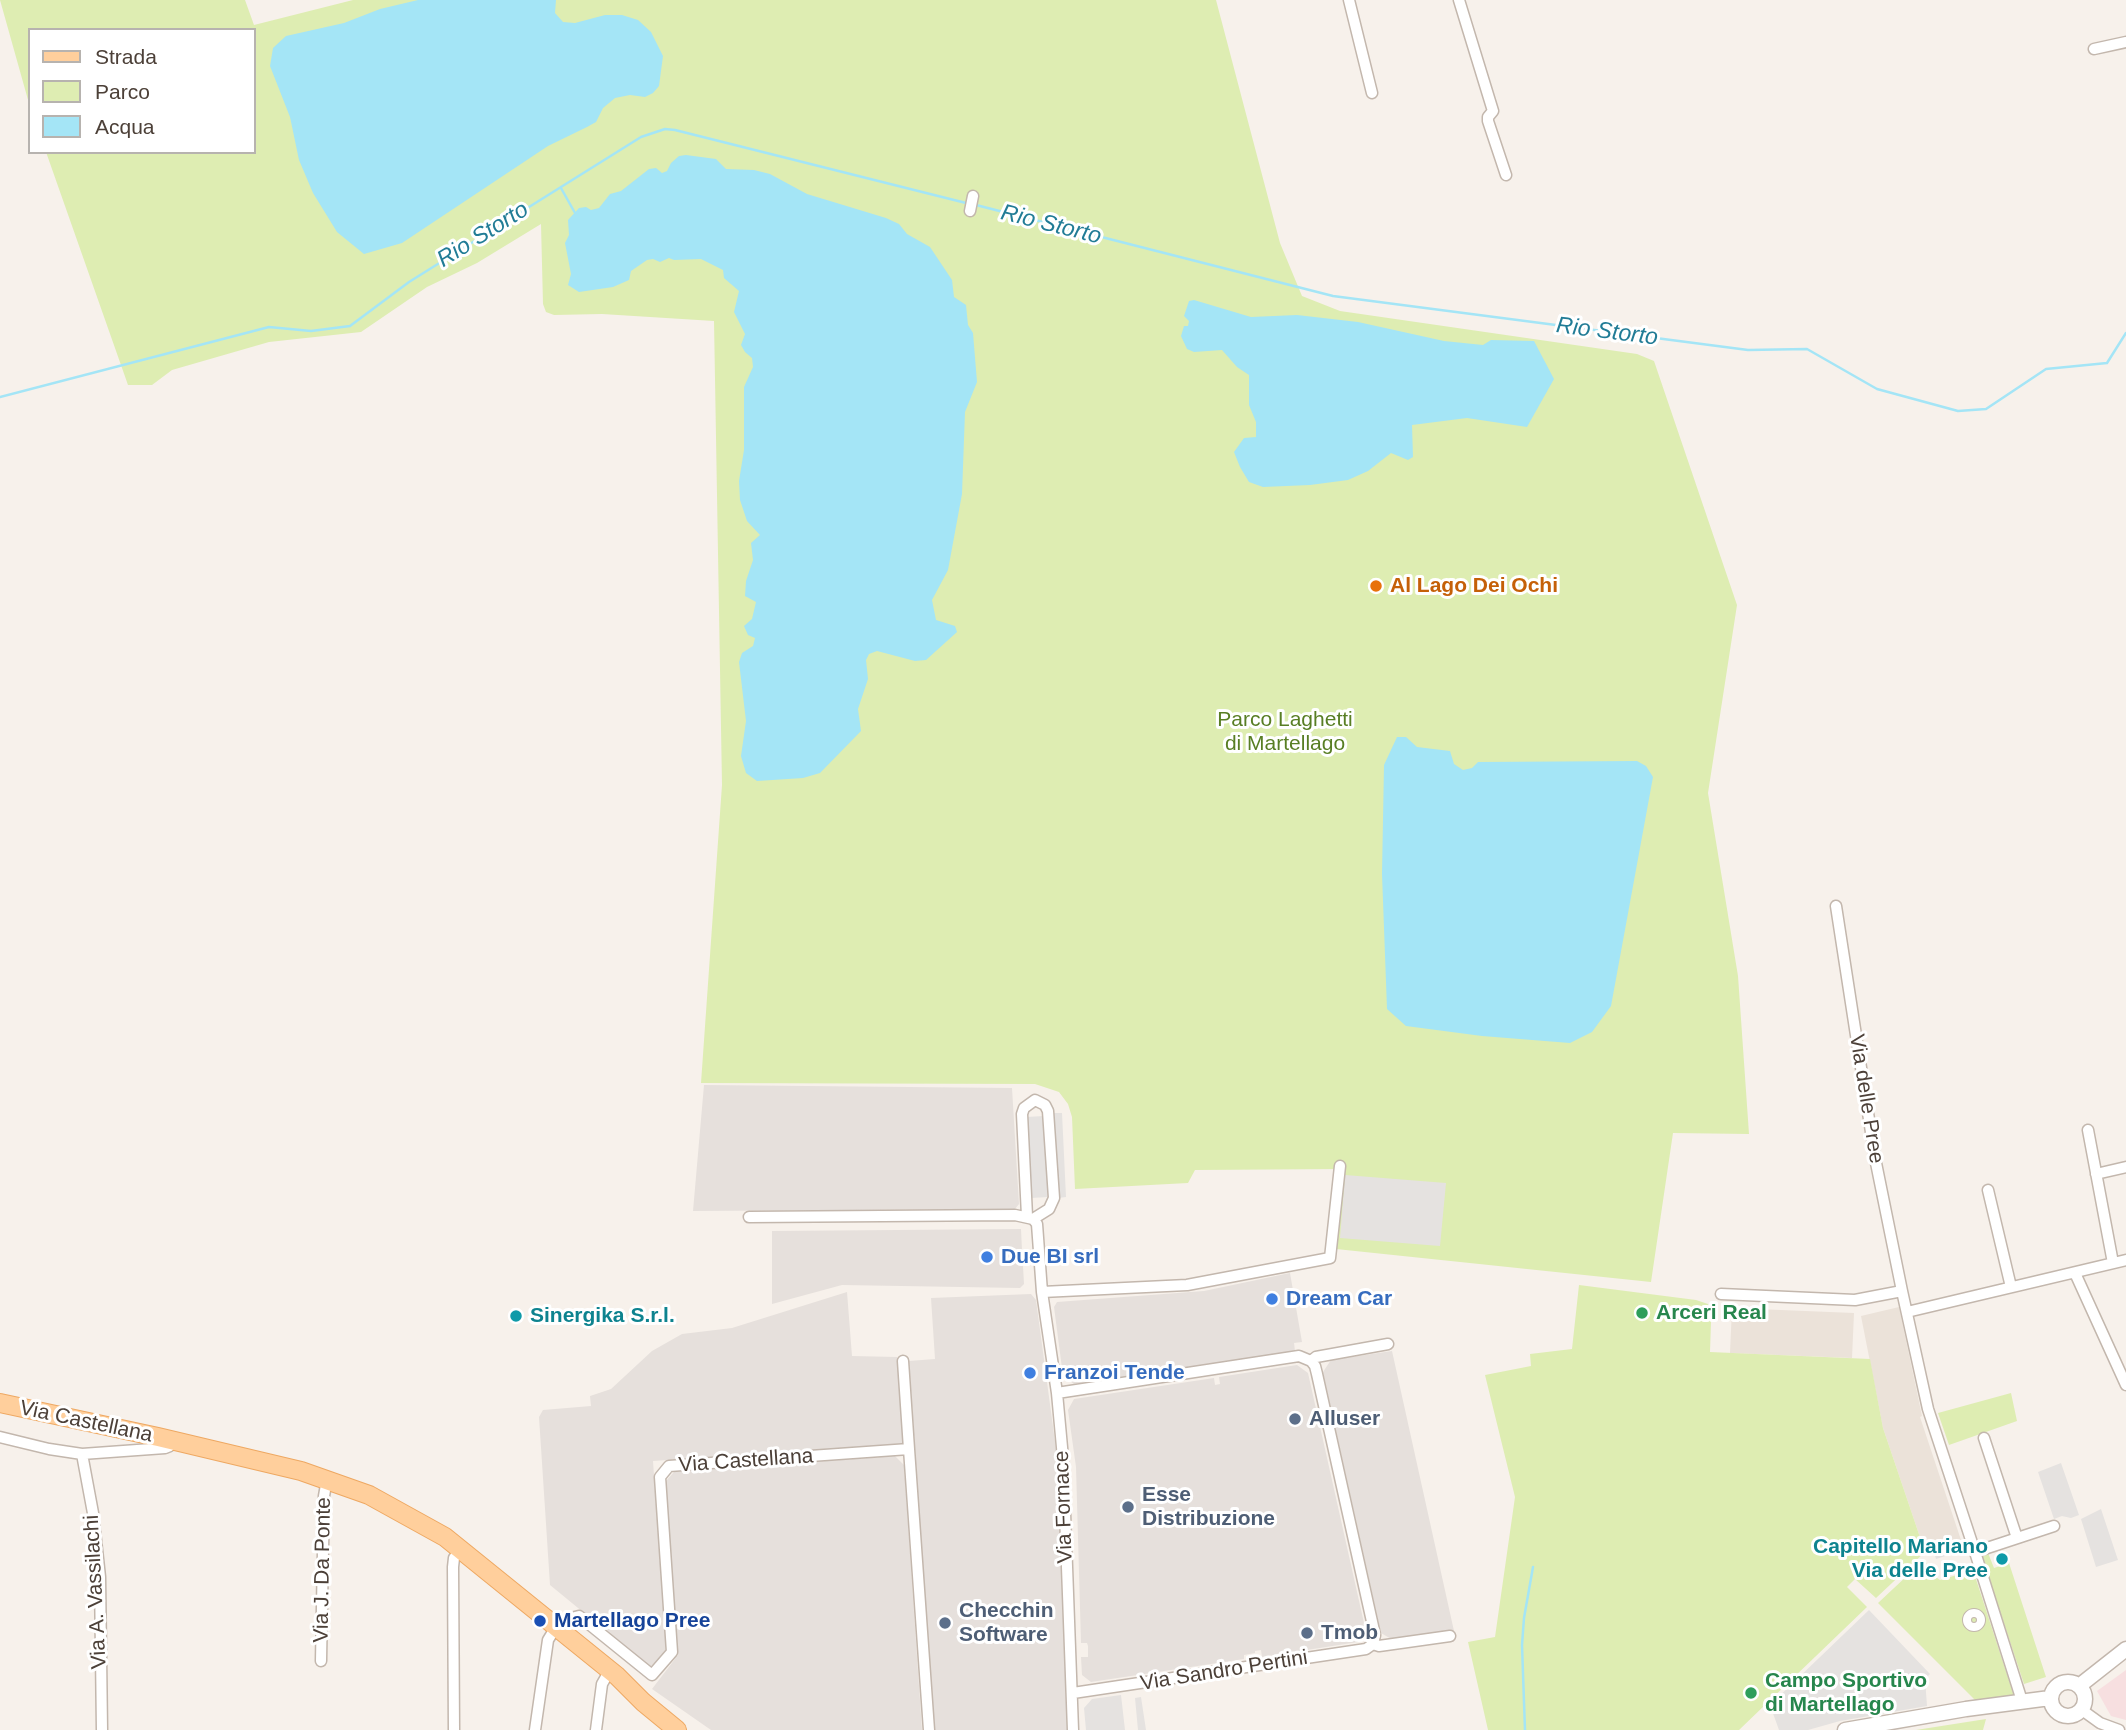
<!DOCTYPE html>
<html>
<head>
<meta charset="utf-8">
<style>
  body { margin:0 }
  #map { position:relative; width:2126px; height:1730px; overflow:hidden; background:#f7f1eb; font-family:Arial,sans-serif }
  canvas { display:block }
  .legend { position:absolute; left:28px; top:28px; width:228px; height:126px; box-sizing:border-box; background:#fff; border:2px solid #b7b3af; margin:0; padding:9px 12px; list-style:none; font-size:21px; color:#4c4038 }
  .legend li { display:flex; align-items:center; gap:14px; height:35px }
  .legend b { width:35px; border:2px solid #b7b3af }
</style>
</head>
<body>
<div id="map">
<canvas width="2126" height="1730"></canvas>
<ul class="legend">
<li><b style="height:9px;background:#ffcf9c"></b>Strada</li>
<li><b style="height:19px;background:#deedb2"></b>Parco</li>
<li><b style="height:19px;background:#a4e5f6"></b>Acqua</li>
</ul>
</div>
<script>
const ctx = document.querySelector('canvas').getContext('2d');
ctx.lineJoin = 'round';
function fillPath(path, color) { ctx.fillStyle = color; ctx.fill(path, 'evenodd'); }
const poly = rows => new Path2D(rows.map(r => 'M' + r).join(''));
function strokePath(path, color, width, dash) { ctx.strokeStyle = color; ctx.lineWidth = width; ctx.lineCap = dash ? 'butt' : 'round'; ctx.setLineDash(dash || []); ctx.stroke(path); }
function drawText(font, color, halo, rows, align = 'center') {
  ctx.font = font + ' Arial,sans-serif'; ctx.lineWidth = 6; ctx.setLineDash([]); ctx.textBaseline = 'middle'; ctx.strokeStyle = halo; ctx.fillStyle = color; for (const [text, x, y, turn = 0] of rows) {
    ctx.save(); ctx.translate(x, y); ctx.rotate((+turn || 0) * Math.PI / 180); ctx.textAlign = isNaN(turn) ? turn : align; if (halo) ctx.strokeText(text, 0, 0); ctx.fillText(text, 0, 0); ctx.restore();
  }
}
const residential = poly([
  [1899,1307,1922,1416,1920,1417,1961,1540,1925,1552,1883,1428,1861,1316],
  [1732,1308,1854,1313,1852,1358,1730,1353]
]);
const industrial = poly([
  [704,1085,1012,1088,1019,1204,1015,1209,693,1211],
  [1021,1229,1022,1250,1018,1254,1018,1263,1023,1266,1024,1284,1020,1288,842,1285,772,1304,772,1231],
  [1290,1273,1302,1342,1294,1343,1295,1351,1074,1384,1063,1376,1054,1307,1057,1302,1204,1291],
  [847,1292,852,1356,897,1357,903,1444,653,1461,666,1651,650,1667,550,1585,539,1417,543,1410,591,1406,590,1396,611,1389,652,1351,682,1334,732,1328],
  [1031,1294,1036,1300,1058,1464,1067,1730,934,1730,909,1361,935,1359,931,1298],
  [1392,1351,1454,1631,1393,1640,1381,1633,1323,1372,1331,1360],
  [1297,1365,1308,1373,1366,1632,1358,1642,1262,1657,1261,1650,1255,1651,1255,1653,1244,1655,1244,1659,1091,1682,1082,1675,1081,1657,1088,1657,1088,1646,1087,1643,1081,1643,1076,1467,1068,1410,1074,1399,1214,1378,1215,1385,1220,1384,1219,1377],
  [895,1456,904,1465,922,1730,711,1730,652,1689,678,1655,666,1481,674,1472]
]);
const medical = poly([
  [2126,1670,2126,1720,2111,1716,2097,1691]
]);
const green = poly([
  [0,0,245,0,254,25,353,0,1216,0,1280,243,1302,296,1340,311,1637,354,1654,361,1737,605,1708,793,1738,976,1749,1134,1673,1133,1651,1282,1336,1249,1344,1169,1195,1170,1188,1183,1075,1189,1072,1117,1068,1104,1059,1092,1035,1084,701,1083,722,785,714,321,602,314,554,315,546,312,543,304,541,224,477,263,427,287,361,332,269,342,172,370,152,385,128,385,46,152,254,152,254,30,30,30,30,107],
  [1579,1285,1696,1300,1708,1304,1711,1322,1710,1352,1870,1359,1883,1428,1925,1552,1876,1598,1855,1579,1847,1587,1867,1607,1739,1730,1488,1730,1468,1642,1495,1637,1515,1497,1485,1375,1531,1366,1530,1354,1572,1349],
  [2011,1393,2017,1421,1949,1445,1938,1413],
  [1988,1553,1994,1568,2009,1563,2046,1677,2024,1684,1982,1557],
  [1925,1559,1930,1573,1940,1580,1967,1572,1974,1573,2014,1696,1979,1702,1975,1700,1878,1603],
  [1986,1719,1983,1730,1916,1730]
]);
const parking = poly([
  [1054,1113,1062,1113,1066,1197,1058,1198],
  [1044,1116,1048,1197,1031,1198,1026,1117],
  [1345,1175,1446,1183,1440,1246,1340,1238],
  [2061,1463,2079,1515,2071,1518,2062,1516,2054,1519,2038,1472],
  [2101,1509,2118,1560,2096,1567,2081,1519],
  [1959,1545,1961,1551,1936,1559,1934,1552],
  [1869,1610,1930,1674,1925,1679,1927,1706,1840,1721,1808,1730,1779,1730,1770,1705],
  [1121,1695,1125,1730,1086,1730,1084,1708,1092,1699],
  [1141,1697,1146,1730,1138,1730,1135,1698]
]);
const water = poly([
  [418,0,556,0,555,13,563,22,575,23,605,15,622,15,638,20,651,32,663,56,659,86,653,93,645,97,630,95,615,98,603,108,596,122,587,127,548,146,402,243,364,254,337,232,313,193,299,160,290,117,270,66,273,48,286,36,344,23,380,9],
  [686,155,716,159,726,169,754,170,770,174,807,194,886,218,899,224,907,234,930,247,952,280,954,297,966,305,968,325,973,333,977,382,965,412,962,494,948,570,932,600,936,620,955,626,957,632,926,660,915,661,877,651,869,654,866,660,868,679,858,709,861,731,820,773,803,778,757,781,746,773,741,756,746,721,739,662,742,653,753,646,755,638,748,635,744,626,752,619,756,602,745,596,746,581,753,560,751,543,760,535,747,521,740,500,739,481,744,450,744,387,753,367,752,358,745,352,741,345,745,334,734,312,739,291,724,278,723,270,701,259,674,260,669,258,660,262,653,259,647,260,631,271,629,280,613,287,579,292,568,285,571,274,565,243,569,235,568,220,579,208,586,207,591,210,599,208,610,194,621,191,649,169,656,168,662,173,667,171,671,163,679,156],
  [1194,300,1251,317,1297,315,1358,322,1444,341,1483,345,1491,340,1534,341,1554,379,1527,427,1467,418,1412,425,1413,457,1408,460,1391,453,1368,471,1348,480,1310,485,1263,487,1249,482,1240,467,1234,452,1244,438,1256,437,1256,422,1249,405,1249,375,1237,367,1222,350,1194,352,1187,349,1181,336,1184,326,1188,326,1189,321,1184,316,1189,301],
  [1397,737,1406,737,1417,747,1450,751,1454,764,1463,770,1472,768,1478,762,1637,761,1646,766,1653,777,1611,1006,1592,1032,1570,1043,1482,1036,1406,1026,1387,1009,1382,874,1384,765]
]);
const stream = poly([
  [561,188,575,213],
  [976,205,1333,296,1748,350,1807,349,1877,389,1958,411,1986,409,2046,369,2107,363,2126,333],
  [0,397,269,327,311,331,350,326,409,282,641,137,665,129,675,130,970,204],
  [1525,1730,1522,1645,1524,1618,1533,1567]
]);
const pedestrian = poly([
  '1967 1620a7 7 0 1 1 14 0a7 7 0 1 1-14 0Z'
]);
const minor = poly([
  [1349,0,1372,93],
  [1459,0,1493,111,1488,117,1488,121,1506,175],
  [2094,49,2126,42],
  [970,211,973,196],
  [1836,906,1875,1158,1902,1291,1928,1409,1975,1552,2054,1526],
  [2088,1130,2113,1263],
  [2096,1174,2126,1167],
  [1988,1190,2011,1287],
  [1027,1216,1022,1114,1024,1108,1035,1100,1045,1105,1048,1111,1054,1198,1049,1209,1033,1219],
  [749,1217,1015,1215,1033,1219,1037,1224,1042,1292,1057,1393,1063,1458,1073,1730],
  [2075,1273,2126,1385],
  [1042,1292,1187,1285,1330,1258,1340,1166],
  [1721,1294,1855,1300,1902,1291],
  [1907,1312,2126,1260],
  [903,1361,909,1449],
  [1311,1361,1316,1357,1388,1344],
  [1057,1393,1299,1356,1311,1361,1315,1366,1317,1374,1375,1635,1373,1644,1366,1649,1073,1693],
  [0,1437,49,1449,82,1454,165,1448,170,1446,172,1440],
  [1984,1438,2017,1538],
  [82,1454,93,1513,100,1577,102,1730],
  [1975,1552,2022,1701],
  [562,1632,575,1617,579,1616,652,1675,672,1652,660,1477,669,1466,909,1449,929,1730],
  [1373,1644,1379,1646,1450,1636],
  [321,1661,324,1496,327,1479],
  [2082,1710,2100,1723,2119,1730],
  [454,1730,453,1567,454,1558,460,1550],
  [535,1730,548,1640,556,1627],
  [596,1730,602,1684,610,1670]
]);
const tertiary = poly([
  '2051 1699a17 17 0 1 1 34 0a17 17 0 1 1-34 0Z',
  [2079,1686,2126,1649],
  [1845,1730,1966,1709,2050,1698]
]);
const primary = poly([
  [0,1403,158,1437,301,1471,369,1495,445,1537,617,1676,643,1702,677,1730]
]);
const markers = [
  [1376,586,7,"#e8710a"],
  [987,1257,7,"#3f7fe0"],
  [1272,1299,7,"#3f7fe0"],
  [1642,1313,7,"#2e9e5b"],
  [516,1316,7,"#0f9aa8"],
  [1030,1373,7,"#3f7fe0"],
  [1295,1419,7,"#5c6f8a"],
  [1128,1507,7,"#5c6f8a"],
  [2002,1559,7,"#0f9aa8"],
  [540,1621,7,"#1a4fb4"],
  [945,1623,7,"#5c6f8a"],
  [1307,1633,7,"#5c6f8a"],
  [1751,1693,7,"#2e9e5b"]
];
const foodNames = [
  ["Al Lago Dei Ochi",1390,586]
];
const parkNames = [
  ["Parco Laghetti",1285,720],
  ["di Martellago",1285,744]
];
const streetNames = [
  ["Via delle Pree",1866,1099,81],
  ["Via Castellana",86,1422,12],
  ["Via Castellana",746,1461,-4],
  ["Via Fornace",1064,1507,-92],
  ["Via J. Da Ponte",323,1570,-89],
  ["Via A. Vassilachi",96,1592,-93],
  ["Via Sandro Pertini",1224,1671,-9]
];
const shopNames = [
  ["Due BI srl",1001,1257],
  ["Dream Car",1286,1299],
  ["Franzoi Tende",1044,1373]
];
const leisureNames = [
  ["Arceri Real",1656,1313],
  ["Campo Sportivo",1765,1681],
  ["di Martellago",1765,1705]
];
const cultureNames = [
  ["Sinergika S.r.l.",530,1316],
  ["Capitello Mariano",1988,1547,"right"],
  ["Via delle Pree",1988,1571,"right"]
];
const serviceNames = [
  ["Alluser",1309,1419],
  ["Esse",1142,1495],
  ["Distribuzione",1142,1519],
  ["Checchin",959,1611],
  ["Software",959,1635],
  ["Tmob",1321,1633]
];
const transitNames = [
  ["Martellago Pree",554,1621]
];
const waterNames = [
  ["Rio Storto",1051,225,14],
  ["Rio Storto",483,235,-32],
  ["Rio Storto",1607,332,7]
];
fillPath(residential, '#ebe2d9');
fillPath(industrial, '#e6e0dc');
fillPath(medical, '#f7dfe0');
fillPath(green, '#deedb2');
fillPath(parking, '#e5e2e0');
fillPath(water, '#a4e5f6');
strokePath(stream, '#a4e5f6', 2.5);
strokePath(pedestrian, '#c3b7ad', 10);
strokePath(minor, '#c3b7ad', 13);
strokePath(tertiary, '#c3b7ad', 17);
strokePath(primary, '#eea862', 20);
strokePath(pedestrian, '#fff', 8);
strokePath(minor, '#fff', 10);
strokePath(tertiary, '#fff', 14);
strokePath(primary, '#ffcf9c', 18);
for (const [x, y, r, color] of markers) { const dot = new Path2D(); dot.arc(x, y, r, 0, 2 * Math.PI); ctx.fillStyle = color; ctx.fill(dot); strokePath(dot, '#fff', 2.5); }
drawText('bold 21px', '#c56008', '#fff', foodNames, 'left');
drawText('21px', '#587e24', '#fff', parkNames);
drawText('21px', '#4c4038', '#fff', streetNames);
drawText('bold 21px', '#366cbe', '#fff', shopNames, 'left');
drawText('bold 21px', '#27864d', '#fff', leisureNames, 'left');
drawText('bold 21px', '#0d838f', '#fff', cultureNames, 'left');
drawText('bold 21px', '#4e5e75', '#fff', serviceNames, 'left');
drawText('bold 21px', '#164399', '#fff', transitNames, 'left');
drawText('italic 23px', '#217c96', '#fff', waterNames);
</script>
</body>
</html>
